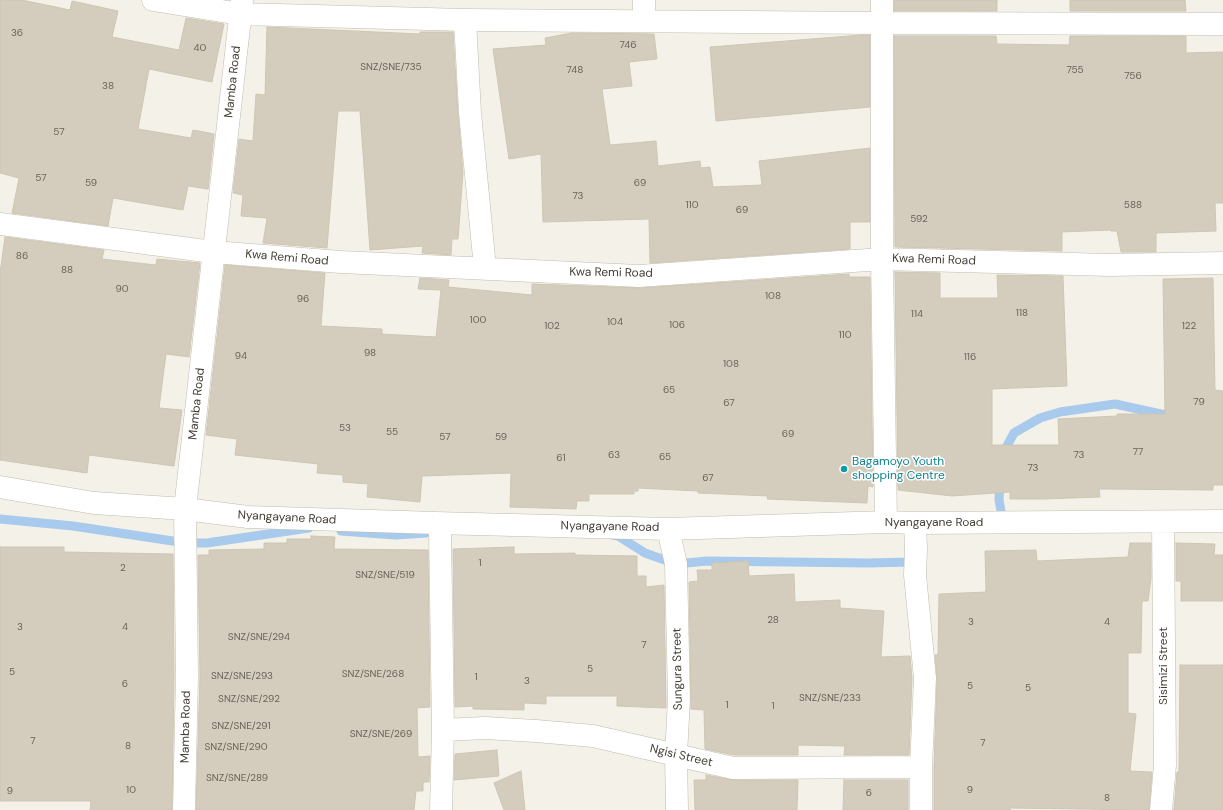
<!DOCTYPE html>
<html>
<head>
<meta charset="utf-8">
<style>
  body { margin:0 }
  canvas { display:block; background:#f3f1e8 }
</style>
</head>
<body>
<canvas width="1223" height="810"></canvas>
<script>
const ctx = document.querySelector('canvas').getContext('2d');
ctx.lineJoin = 'round';
const poly = rows => new Path2D(rows.map(r => 'M' + r).join(''));
function strokePath(path, color, width, dash) { ctx.strokeStyle = color; ctx.lineWidth = width; ctx.lineCap = dash ? 'butt' : 'round'; ctx.setLineDash(dash || []); ctx.stroke(path); }
function fillPath(path, color) { ctx.fillStyle = color; ctx.fill(path, 'evenodd'); }
function drawText(font, color, halo, rows, align = 'center') {
  ctx.font = font + ' "DM Sans",sans-serif'; ctx.lineWidth = 3; ctx.setLineDash([]); ctx.textBaseline = 'middle'; ctx.strokeStyle = halo; ctx.fillStyle = color; for (const [text, x, y, turn = 0] of rows) {
    ctx.save(); ctx.translate(x, y); ctx.rotate((+turn || 0) * Math.PI / 180); ctx.textAlign = isNaN(turn) ? turn : align; if (halo) ctx.strokeText(text, 0, 0); ctx.fillText(text, 0, 0); ctx.restore();
  }
}
const stream = poly([
  [1002,455,1014,433,1040,418,1060,412,1115,404,1161,414,1171,415],
  [1000,482,999,500,1003,522],
  [0,519,73,526,186,543,207,543,309,528],
  [341,531,395,535,426,533],
  [612,535,618,536,645,553,676,564,707,561,868,563,911,562,914,558]
]);
const building = poly([
  [0,0,22,0,70,10,72,1,118,11,112,37,179,50,186,18,224,24,212,82,149,69,138,129,191,138,193,130,214,134,208,189,188,186,183,210,113,198,108,226,12,213,19,178,0,173,0,0],
  [894,0,997,0,997,11,894,11,894,0],
  [1070,0,1185,0,1186,11,1070,11,1070,0],
  [267,27,420,34,420,32,453,32,458,114,463,172,458,239,452,239,451,255,422,253,423,246,370,250,360,111,338,111,327,248,263,243,267,218,241,216,243,195,233,193,239,139,253,141,256,94,265,95,267,27],
  [572,33,654,34,657,59,629,62,632,86,602,89,610,145,656,141,658,166,700,161,701,168,710,167,713,187,762,185,759,161,870,148,870,222,850,222,850,249,650,263,649,219,543,222,541,154,509,159,493,49,546,45,545,38,572,33],
  [862,35,870,35,870,107,716,121,710,47,862,35],
  [894,36,996,36,997,44,1069,45,1070,36,1186,36,1186,53,1223,52,1223,203,1215,203,1216,231,1156,233,1156,252,1121,252,1117,231,1111,231,1111,230,1062,232,1062,251,895,247,894,36],
  [5,237,104,250,102,259,156,265,157,259,200,263,189,357,166,354,159,408,182,410,174,466,89,455,87,473,0,460,0,273,5,237],
  [225,265,325,273,321,326,382,329,382,334,436,337,441,290,418,289,420,278,449,280,448,287,532,295,532,284,640,288,849,274,849,277,870,277,873,487,868,486,867,503,767,499,768,496,698,493,698,491,638,488,638,491,634,491,634,494,589,494,589,501,577,501,576,509,510,507,511,473,422,476,420,502,367,497,368,484,343,482,343,475,317,473,318,464,235,455,237,439,206,435,225,265],
  [895,272,940,273,940,298,998,298,997,275,1063,276,1067,386,992,389,992,445,1059,445,1058,419,1117,416,1117,414,1165,414,1163,279,1213,278,1215,390,1223,391,1223,485,1213,485,1213,490,1099,489,1100,497,1044,499,1010,499,1010,492,952,496,898,490,895,272],
  [311,536,335,537,334,549,428,550,430,707,417,708,418,757,430,756,429,782,423,782,423,791,416,791,414,810,196,810,200,676,198,555,209,555,209,550,264,549,264,543,287,543,287,539,311,539,311,536],
  [1130,543,1151,543,1151,579,1148,601,1142,601,1141,653,1128,653,1128,713,1136,714,1130,771,1152,772,1149,810,1010,808,1010,810,934,810,934,767,937,679,935,655,938,655,939,594,986,592,985,551,1036,550,1037,561,1128,557,1130,543],
  [1176,543,1215,544,1214,555,1223,555,1223,601,1181,601,1181,581,1176,581,1176,543],
  [0,547,64,547,64,552,173,554,174,676,172,810,90,810,91,801,0,801,0,547],
  [514,547,514,554,575,553,575,555,637,556,637,576,646,576,646,587,664,585,666,708,617,706,617,696,546,696,546,704,524,703,524,710,473,709,473,706,455,707,453,549,514,547],
  [748,561,749,576,794,574,795,602,840,600,840,608,884,611,881,657,910,656,912,678,909,755,844,755,845,746,798,745,798,755,734,755,705,749,704,710,691,709,689,582,698,581,697,570,712,570,712,563,748,561],
  [1180,665,1223,665,1223,810,1174,810,1177,772,1179,772,1180,665],
  [497,750,499,776,454,780,455,754,497,750],
  [521,771,525,810,504,810,494,783,521,771],
  [706,775,733,780,798,780,797,810,695,810,694,780,706,780,706,775],
  [844,780,908,780,908,810,843,810,844,780]
]);
const street = poly([
  [153,0,240,14,465,20,882,23,1223,24],
  [882,0,882,259,886,522],
  [465,20,470,113,485,268],
  [644,21,644,0],
  [0,224,213,252,341,262,639,276,882,259,1110,265,1223,263],
  [0,487,94,503,185,509,248,517,435,523,668,529,886,522,915,523,1223,521],
  [435,523,440,532,443,730,441,810],
  [915,523,916,549,915,575,925,678,921,767,921,810],
  [668,529,676,564,679,699,676,755,677,810],
  [443,730,485,728,536,731,593,736,733,768,921,767],
  [184,810,187,676,185,509,242,0],
  [1161,810,1165,765,1163,522]
]);
const markers = [
  [844,469,4,"#0f9aa8"]
];
const numberNames = [
  ["36",17,33],
  ["746",628,45],
  ["40",200,48],
  ["SNZ/SNE/735",391,67],
  ["748",575,70],
  ["755",1075,70],
  ["756",1133,76],
  ["38",108,86],
  ["57",59,132],
  ["57",41,178],
  ["59",91,183],
  ["69",640,183],
  ["73",578,196],
  ["110",692,205],
  ["588",1133,205],
  ["69",742,210],
  ["592",919,219],
  ["86",22,256],
  ["88",67,270],
  ["90",122,289],
  ["108",773,296],
  ["96",303,299],
  ["118",1022,313],
  ["114",917,314],
  ["100",478,320],
  ["104",615,322],
  ["106",677,325],
  ["102",552,326],
  ["122",1189,326],
  ["110",845,335],
  ["98",370,353],
  ["94",241,356],
  ["116",970,357],
  ["108",731,364],
  ["65",669,390],
  ["79",1199,402],
  ["67",729,403],
  ["53",345,428],
  ["55",392,432],
  ["69",788,434],
  ["57",445,437],
  ["59",501,437],
  ["77",1138,452],
  ["63",614,455],
  ["73",1079,455],
  ["65",665,457],
  ["61",561,458],
  ["73",1033,468],
  ["67",708,478],
  ["1",480,563],
  ["2",123,568],
  ["SNZ/SNE/519",385,575],
  ["28",773,620],
  ["3",971,622],
  ["4",1107,622],
  ["3",20,627],
  ["4",125,627],
  ["SNZ/SNE/294",259,637],
  ["7",644,645],
  ["5",590,669],
  ["5",12,672],
  ["SNZ/SNE/268",373,674],
  ["SNZ/SNE/293",242,676],
  ["1",476,677],
  ["3",527,681],
  ["6",125,684],
  ["5",970,686],
  ["5",1028,688],
  ["SNZ/SNE/233",830,698],
  ["SNZ/SNE/292",249,699],
  ["1",727,705],
  ["1",773,706],
  ["SNZ/SNE/291",241,726],
  ["SNZ/SNE/269",381,734],
  ["7",33,741],
  ["7",983,743],
  ["8",128,746],
  ["SNZ/SNE/290",236,747],
  ["SNZ/SNE/289",237,778],
  ["10",131,790],
  ["9",970,790],
  ["9",10,791],
  ["6",869,793],
  ["8",1107,798]
];
const streetNames = [
  ["Mamba Road",233,82,-84],
  ["Kwa Remi Road",287,258,5],
  ["Kwa Remi Road",934,260,2],
  ["Kwa Remi Road",611,273,1],
  ["Mamba Road",197,404,-84],
  ["Nyangayane Road",287,518,3],
  ["Nyangayane Road",934,523],
  ["Nyangayane Road",610,527,1],
  ["Sisimizi Street",1164,666,-90],
  ["Sungura Street",678,669,-91],
  ["Mamba Road",186,727,-89],
  ["Ngisi Street",681,756,13]
];
const cultureNames = [
  ["Bagamoyo Youth",852,462],
  ["shopping Centre",852,476]
];
strokePath(stream, '#a8caec', 9);
fillPath(building, '#d4cdbe');
strokePath(building, '#cec6b2', 1);
strokePath(street, '#c1bcae', 23);
strokePath(street, '#fff', 22);
for (const [x, y, r, color] of markers) { const dot = new Path2D(); dot.arc(x, y, r, 0, 2 * Math.PI); ctx.fillStyle = color; ctx.fill(dot); strokePath(dot, '#fff', 1.5); }
drawText('10px', '#6a6459', null, numberNames);
drawText('12px', '#464137', '#fff', streetNames);
drawText('12px', '#0d838f', '#fff', cultureNames, 'left');
</script>
</body>
</html>
